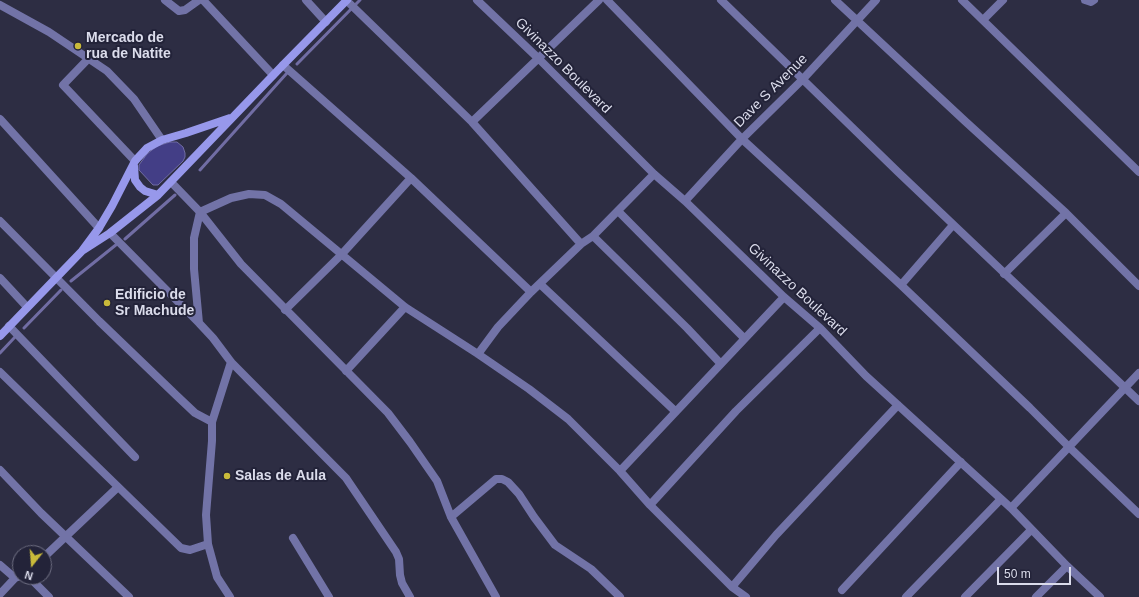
<!DOCTYPE html>
<html>
<head>
<meta charset="utf-8">
<style>
  body { margin:0 }
  #map { position:relative; width:1139px; height:597px; overflow:hidden; background:#2d2d43; font-family:Helvetica,sans-serif }
  canvas { display:block }
  .north { position:absolute; left:12px; top:545px; width:40px; height:40px; box-sizing:border-box; background:#232339; border:1px solid #6d6d80; border-radius:50%; rotate:197deg; font-size:11px; font-weight:700; line-height:16px; text-align:center; color:#dbdceb }
  .north::after { content:''; display:block; margin:auto; width:14px; height:18px; background:#c9ba3a; clip-path:polygon(50% 0,100% 100%,50% 72%,0 100%) }
  .scale { position:absolute; left:997px; top:567px; width:74px; height:18px; box-sizing:border-box; border:2px solid #dbdceb; border-top:0; padding-left:5px; font-size:12px; line-height:14px; white-space:nowrap; color:#dbdceb; -webkit-text-stroke:3px #232339; paint-order:stroke }
</style>
</head>
<body>
<div id="map">
<canvas width="1139" height="597"></canvas>
<div class="north">N</div>
<div class="scale">50 m</div>
</div>
<script>
const ctx = document.querySelector('canvas').getContext('2d');
ctx.lineJoin = 'round';
function fillPath(path, color) { ctx.fillStyle = color; ctx.fill(path, 'evenodd'); }
const poly = rows => new Path2D(rows.map(r => 'M' + r).join(''));
function strokePath(path, color, width, dash) { ctx.strokeStyle = color; ctx.lineWidth = width; ctx.lineCap = dash ? 'butt' : 'round'; ctx.setLineDash(dash || []); ctx.stroke(path); }
function drawText(font, color, halo, rows, align = 'center') {
  ctx.font = font + ' Helvetica,sans-serif'; ctx.lineWidth = 4; ctx.setLineDash([]); ctx.textBaseline = 'middle'; ctx.strokeStyle = halo; ctx.fillStyle = color; for (const [text, x, y, turn = 0] of rows) {
    ctx.save(); ctx.translate(x, y); ctx.rotate((+turn || 0) * Math.PI / 180); ctx.textAlign = isNaN(turn) ? turn : align; if (halo) ctx.strokeText(text, 0, 0); ctx.fillText(text, 0, 0); ctx.restore();
  }
}
const water = poly([
  [170,142,177,142,183,147,185,153,185,157,183,161,158,185,153,185,139,170,139,165,147,154,157,146,170,142]
]);
const stream = poly([
  [297,64,360,0],
  [200,170,287,73],
  [125,239,175,195],
  [71,281,117,244],
  [24,328,61,290],
  [0,353,15,337]
]);
const street = poly([
  [165,0,179,11,185,10,199,0],
  [203,0,273,75],
  [306,0,326,22],
  [477,0,539,59,654,174,685,201,784,297,820,328,866,376,1011,508,1067,566,1100,597],
  [607,0,742,139,901,285,1030,408,1069,447,1139,514],
  [721,0,898,172,1139,401],
  [835,0,966,122,1066,213,1139,286],
  [962,0,1139,172],
  [1085,0,1091,2,1094,0],
  [347,1,472,122,581,244,531,292,498,327,478,354],
  [0,5,49,32,107,71,134,99,162,140],
  [983,20,1003,0],
  [88,59,63,85,135,161],
  [283,65,411,178,531,292],
  [0,119,99,228],
  [472,122,599,0],
  [171,182,200,212,241,264,388,413,410,442,437,481,451,517,496,597],
  [685,201,742,139,803,79,876,0],
  [618,211,744,338],
  [0,221,99,321,177,396,195,413,212,422],
  [110,233,199,323],
  [593,236,654,174],
  [581,244,593,236,687,328,720,363],
  [1004,274,1066,213],
  [0,278,27,307],
  [540,284,675,411],
  [901,285,953,225],
  [285,310,341,255,411,178],
  [9,326,135,457],
  [346,371,405,307],
  [0,372,181,548,190,550,208,544],
  [0,470,41,513,129,597],
  [620,471,784,297],
  [650,505,736,411,820,328],
  [1011,508,1139,373],
  [451,517,496,479,502,479,508,482,519,494,534,517,555,545,591,569,620,597],
  [293,538,329,597],
  [44,557,118,487],
  [0,565,15,578],
  [29,577,49,597],
  [732,587,776,535,898,405],
  [842,590,961,462],
  [0,594,15,578,20,576],
  [230,597,217,577,208,544,206,515,212,441,212,422,231,362],
  [410,597,402,583,400,575,399,559,396,552,346,478,231,362,213,338,199,323,194,269,194,238,200,212,231,198,249,194,265,195,281,204,405,307,478,354,529,389,568,419,620,471,650,505,732,587,746,597],
  [906,597,1001,499],
  [965,597,1031,530],
  [1036,597,1067,566]
]);
const secondary = poly([
  [134,166,135,180,140,187,145,191,158,195],
  [82,251,110,233,158,195,283,65,347,0],
  [0,336,82,251,99,228,112,206,135,161,147,148,162,140,186,133,230,118]
]);
const markers = [
  [78,46,4,"#c9ba3a"],
  [107,303,4,"#c9ba3a"],
  [227,476,4,"#c9ba3a"]
];
const poiNames = [
  ["Mercado de",86,38],
  ["rua de Natite",86,54],
  ["Edificio de",115,295],
  ["Sr Machude",115,311],
  ["Salas de Aula",235,476]
];
const streetNames = [
  ["Givinazzo Boulevard",563,66,45],
  ["Dave S Avenue",771,91,-45],
  ["Givinazzo Boulevard",797,290,43]
];
fillPath(water, '#433e86');
strokePath(water, '#716da4', 1);
strokePath(stream, '#716da4', 3);
strokePath(street, '#7273a7', 8);
strokePath(secondary, '#9798eb', 8);
for (const [x, y, r, color] of markers) { const dot = new Path2D(); dot.arc(x, y, r, 0, 2 * Math.PI); ctx.fillStyle = color; ctx.fill(dot); strokePath(dot, '#232339', 1.5); }
drawText('bold 14px', '#dbdceb', '#232339', poiNames, 'left');
drawText('14px', '#dbdceb', '#232339', streetNames);
</script>
</body>
</html>
